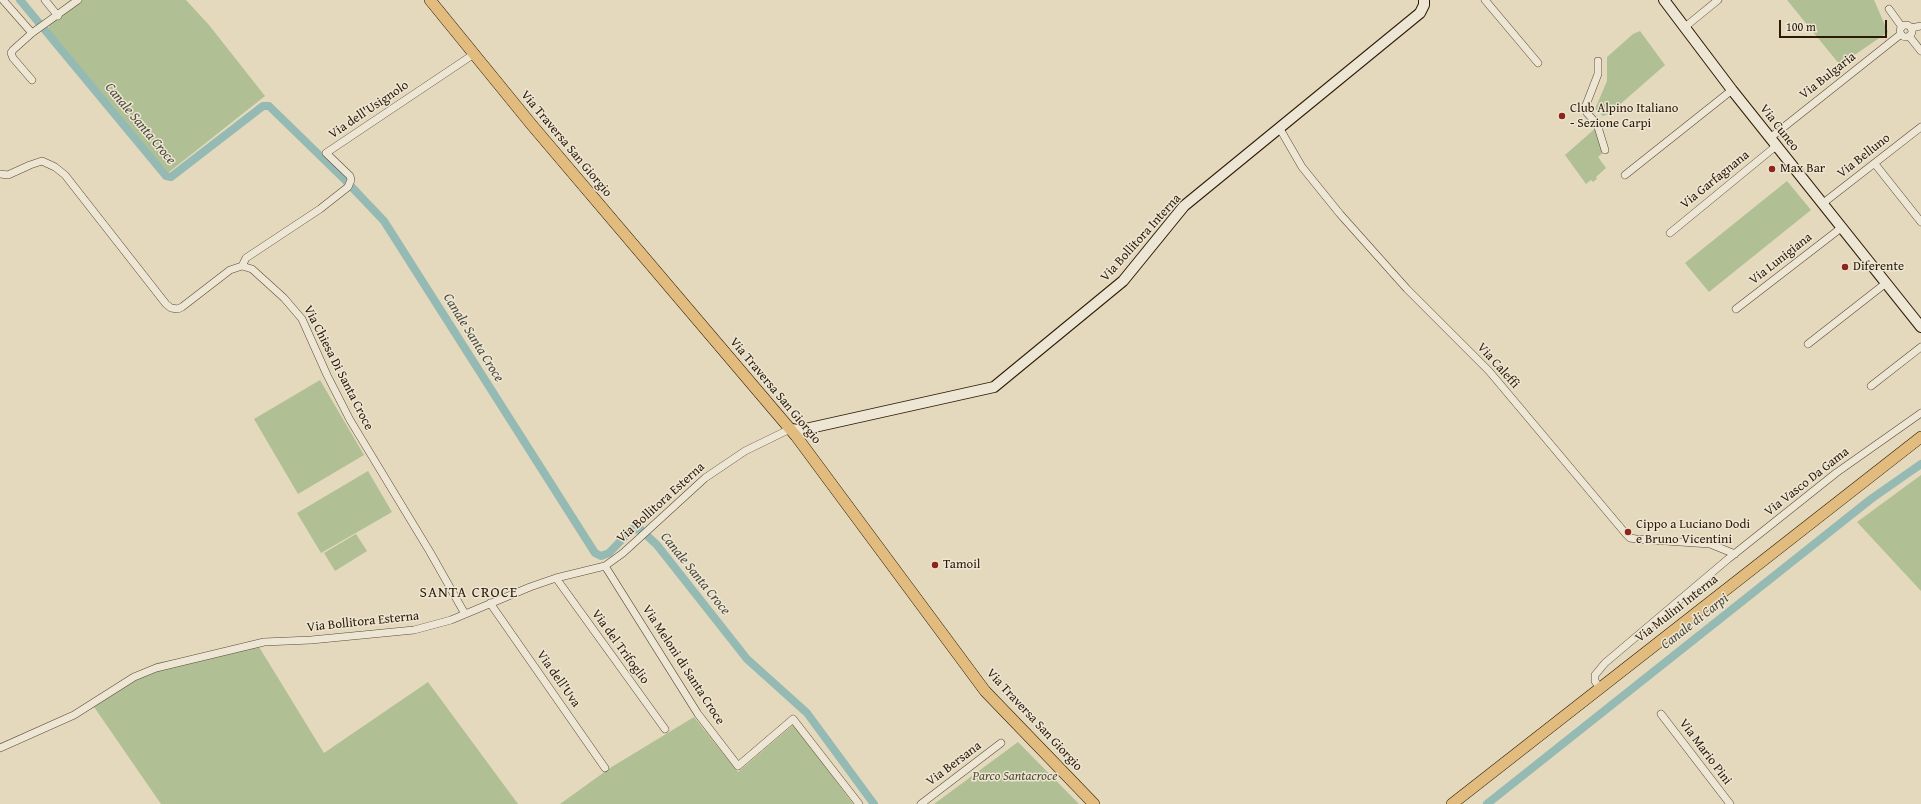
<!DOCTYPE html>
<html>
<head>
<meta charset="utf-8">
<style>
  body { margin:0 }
  #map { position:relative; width:1921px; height:804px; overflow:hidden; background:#e4d9bd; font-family:"Gentium Book Plus",serif }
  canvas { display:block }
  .scale { position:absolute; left:1779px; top:20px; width:108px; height:18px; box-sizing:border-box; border:2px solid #2d1a06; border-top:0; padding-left:5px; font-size:12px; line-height:14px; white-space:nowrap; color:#2d1a06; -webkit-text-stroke:3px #ede6d4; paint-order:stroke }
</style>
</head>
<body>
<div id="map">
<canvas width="1921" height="804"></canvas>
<div class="scale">100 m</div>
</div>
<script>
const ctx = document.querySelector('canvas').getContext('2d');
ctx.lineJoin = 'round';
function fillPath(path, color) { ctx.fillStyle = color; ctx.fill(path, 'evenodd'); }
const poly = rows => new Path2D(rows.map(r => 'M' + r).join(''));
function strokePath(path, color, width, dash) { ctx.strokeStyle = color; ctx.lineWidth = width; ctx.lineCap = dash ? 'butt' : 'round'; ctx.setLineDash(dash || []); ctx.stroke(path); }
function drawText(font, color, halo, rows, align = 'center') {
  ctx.font = font + ' "Gentium Book Plus",serif'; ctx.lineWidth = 3; ctx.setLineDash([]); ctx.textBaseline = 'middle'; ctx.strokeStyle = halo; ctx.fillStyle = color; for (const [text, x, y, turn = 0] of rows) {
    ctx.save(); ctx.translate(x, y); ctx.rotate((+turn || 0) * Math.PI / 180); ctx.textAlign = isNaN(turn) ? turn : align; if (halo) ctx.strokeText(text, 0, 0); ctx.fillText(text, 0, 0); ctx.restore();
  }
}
const green = poly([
  [70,0,186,0,209,25,265,96,164,176,80,74,48,39,49,17],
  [1787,0,1874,0,1888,32,1840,65],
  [1640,31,1665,65,1609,114,1603,116,1595,109,1607,81,1607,57,1633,34],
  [1598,126,1599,140,1603,153,1598,157,1606,168,1596,177,1597,179,1593,182,1591,180,1586,184,1565,155],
  [1787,181,1811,210,1709,292,1685,263],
  [320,380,364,455,298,494,254,419],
  [368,471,392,512,321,553,297,513],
  [1921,475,1921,591,1857,522],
  [356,534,367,551,335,571,324,553],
  [256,642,324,753,428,682,518,804,161,804,92,704,156,663,177,659,209,657],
  [694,717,738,772,794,724,853,804,560,804,610,768],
  [1018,742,1079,804,934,804]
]);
const canal = poly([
  [20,0,166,176,171,177,263,106,269,106,346,181,384,221,595,553,601,556,609,553,632,529,641,530,657,545,747,659,807,713,874,804],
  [1487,804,1871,499,1921,464]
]);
const street = poly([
  [3,0,32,33],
  [45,0,58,16],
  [1485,0,1538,63],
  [1889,9,1902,27],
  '1900 31a6 6 0 1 1 12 0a6 6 0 1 1-12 0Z',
  [1685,27,1718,0],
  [1911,28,1921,26],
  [1909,36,1921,51],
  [1598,61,1598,74,1586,105,1587,113,1597,124,1605,150],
  [32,80,13,58,11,53,13,50,32,33,78,0],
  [1280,129,1302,167,1340,214,1407,289,1489,371,1626,534,1630,538,1636,539,1710,544,1735,554],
  [1770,138,1901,34],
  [1875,164,1921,222],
  [0,174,8,175,30,165,42,161,55,167,65,175,166,304,171,308,178,309,182,307,230,270,242,266,252,269,284,298,302,319,327,375,350,420,430,552,465,614],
  [1625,175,1732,90],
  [1822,204,1921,127],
  [1670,233,1776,146],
  [242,266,246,258,320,209,348,187,351,180,350,176,326,153,474,54],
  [1736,309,1841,228],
  [1808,344,1886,283],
  [1871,386,1921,347],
  [605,566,698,714,738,766,793,719,859,804],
  [556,578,665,729],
  [490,603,605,768],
  [1599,687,1595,681,1595,675,1605,663,1728,559,1836,473,1921,413],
  [1661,714,1730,804],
  [0,748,74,715,134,677,156,668,264,642,311,640,414,630,451,620,530,587,556,578,605,566,623,553,705,478,745,451,790,429],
  [921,804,1001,743]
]);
const secondary = poly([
  [1664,0,1732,90,1921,327],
  [790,429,801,430,994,387,1123,281,1184,206,1420,13,1424,5,1424,0]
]);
const primary = poly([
  [430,0,531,124,796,436,985,691,1094,804],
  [1452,804,1921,437]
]);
const markers = [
  [1562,116,4,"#8f2418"],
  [1772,169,4,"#8f2418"],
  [1845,267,4,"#8f2418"],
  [1628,532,4,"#8f2418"],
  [935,565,4,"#8f2418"]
];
const streetNames = [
  ["Via Bulgaria",1828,76,-38],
  ["Via dell'Usignolo",369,110,-34],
  ["Via Cuneo",1779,128,52],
  ["Via Traversa San Giorgio",566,144,50],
  ["Via Belluno",1864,156,-38],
  ["Via Garfagnana",1715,180,-39],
  ["Via Bollitora Interna",1141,238,-48],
  ["Via Lunigiana",1781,259,-38],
  ["Via Caleffi",1498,366,48],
  ["Via Chiesa Di Santa Croce",338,368,63],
  ["Via Traversa San Giorgio",775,391,50],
  ["Via Vasco Da Gama",1807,482,-38],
  ["Via Bollitora Esterna",661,503,-42],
  ["Via Mulini Interna",1677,609,-38],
  ["Via Bollitora Esterna",363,622,-6],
  ["Via del Trifoglio",620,647,54],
  ["Via Meloni di Santa Croce",683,665,57],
  ["Via dell'Uva",558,679,55],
  ["Via Traversa San Giorgio",1034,720,47],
  ["Via Mario Pini",1705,752,53],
  ["Via Bersana",954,764,-37]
];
const poiNames = [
  ["Club Alpino Italiano",1570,109],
  ["- Sezione Carpi",1570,124],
  ["Max Bar",1780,169],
  ["Diferente",1853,267],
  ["Cippo a Luciano Dodi",1636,525],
  ["e Bruno Vicentini",1636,540],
  ["Tamoil",943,565]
];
const parkNames = [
  ["Parco Santacroce",1015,777]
];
const waterNames = [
  ["Canale Santa Croce",140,124,50],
  ["Canale Santa Croce",473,338,58],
  ["Canale Santa Croce",695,574,51],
  ["Canale di Carpi",1695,622,-38]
];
const quarterNames = [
  ["SANTA CROCE",469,593]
];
fillPath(green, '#b0c094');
strokePath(canal, '#95bab3', 8);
strokePath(street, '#5b4a34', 8);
strokePath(secondary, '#2d1a06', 12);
strokePath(primary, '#2d1a06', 12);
strokePath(street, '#ede6d4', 7);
strokePath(secondary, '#ede6d4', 10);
strokePath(primary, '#e2bc7e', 11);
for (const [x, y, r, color] of markers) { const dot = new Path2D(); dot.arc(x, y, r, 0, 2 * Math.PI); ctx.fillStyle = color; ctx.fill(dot); strokePath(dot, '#ede6d4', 1.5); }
drawText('13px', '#2d1a06', '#ede6d4', streetNames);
drawText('13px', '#2d1a06', '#ede6d4', poiNames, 'left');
drawText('italic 13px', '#544c31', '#ede6d4', parkNames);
drawText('italic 14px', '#4c4a3a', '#ede6d4', waterNames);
ctx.letterSpacing = '1px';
drawText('15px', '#2d1a06', '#ede6d4', quarterNames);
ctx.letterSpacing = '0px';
</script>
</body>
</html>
